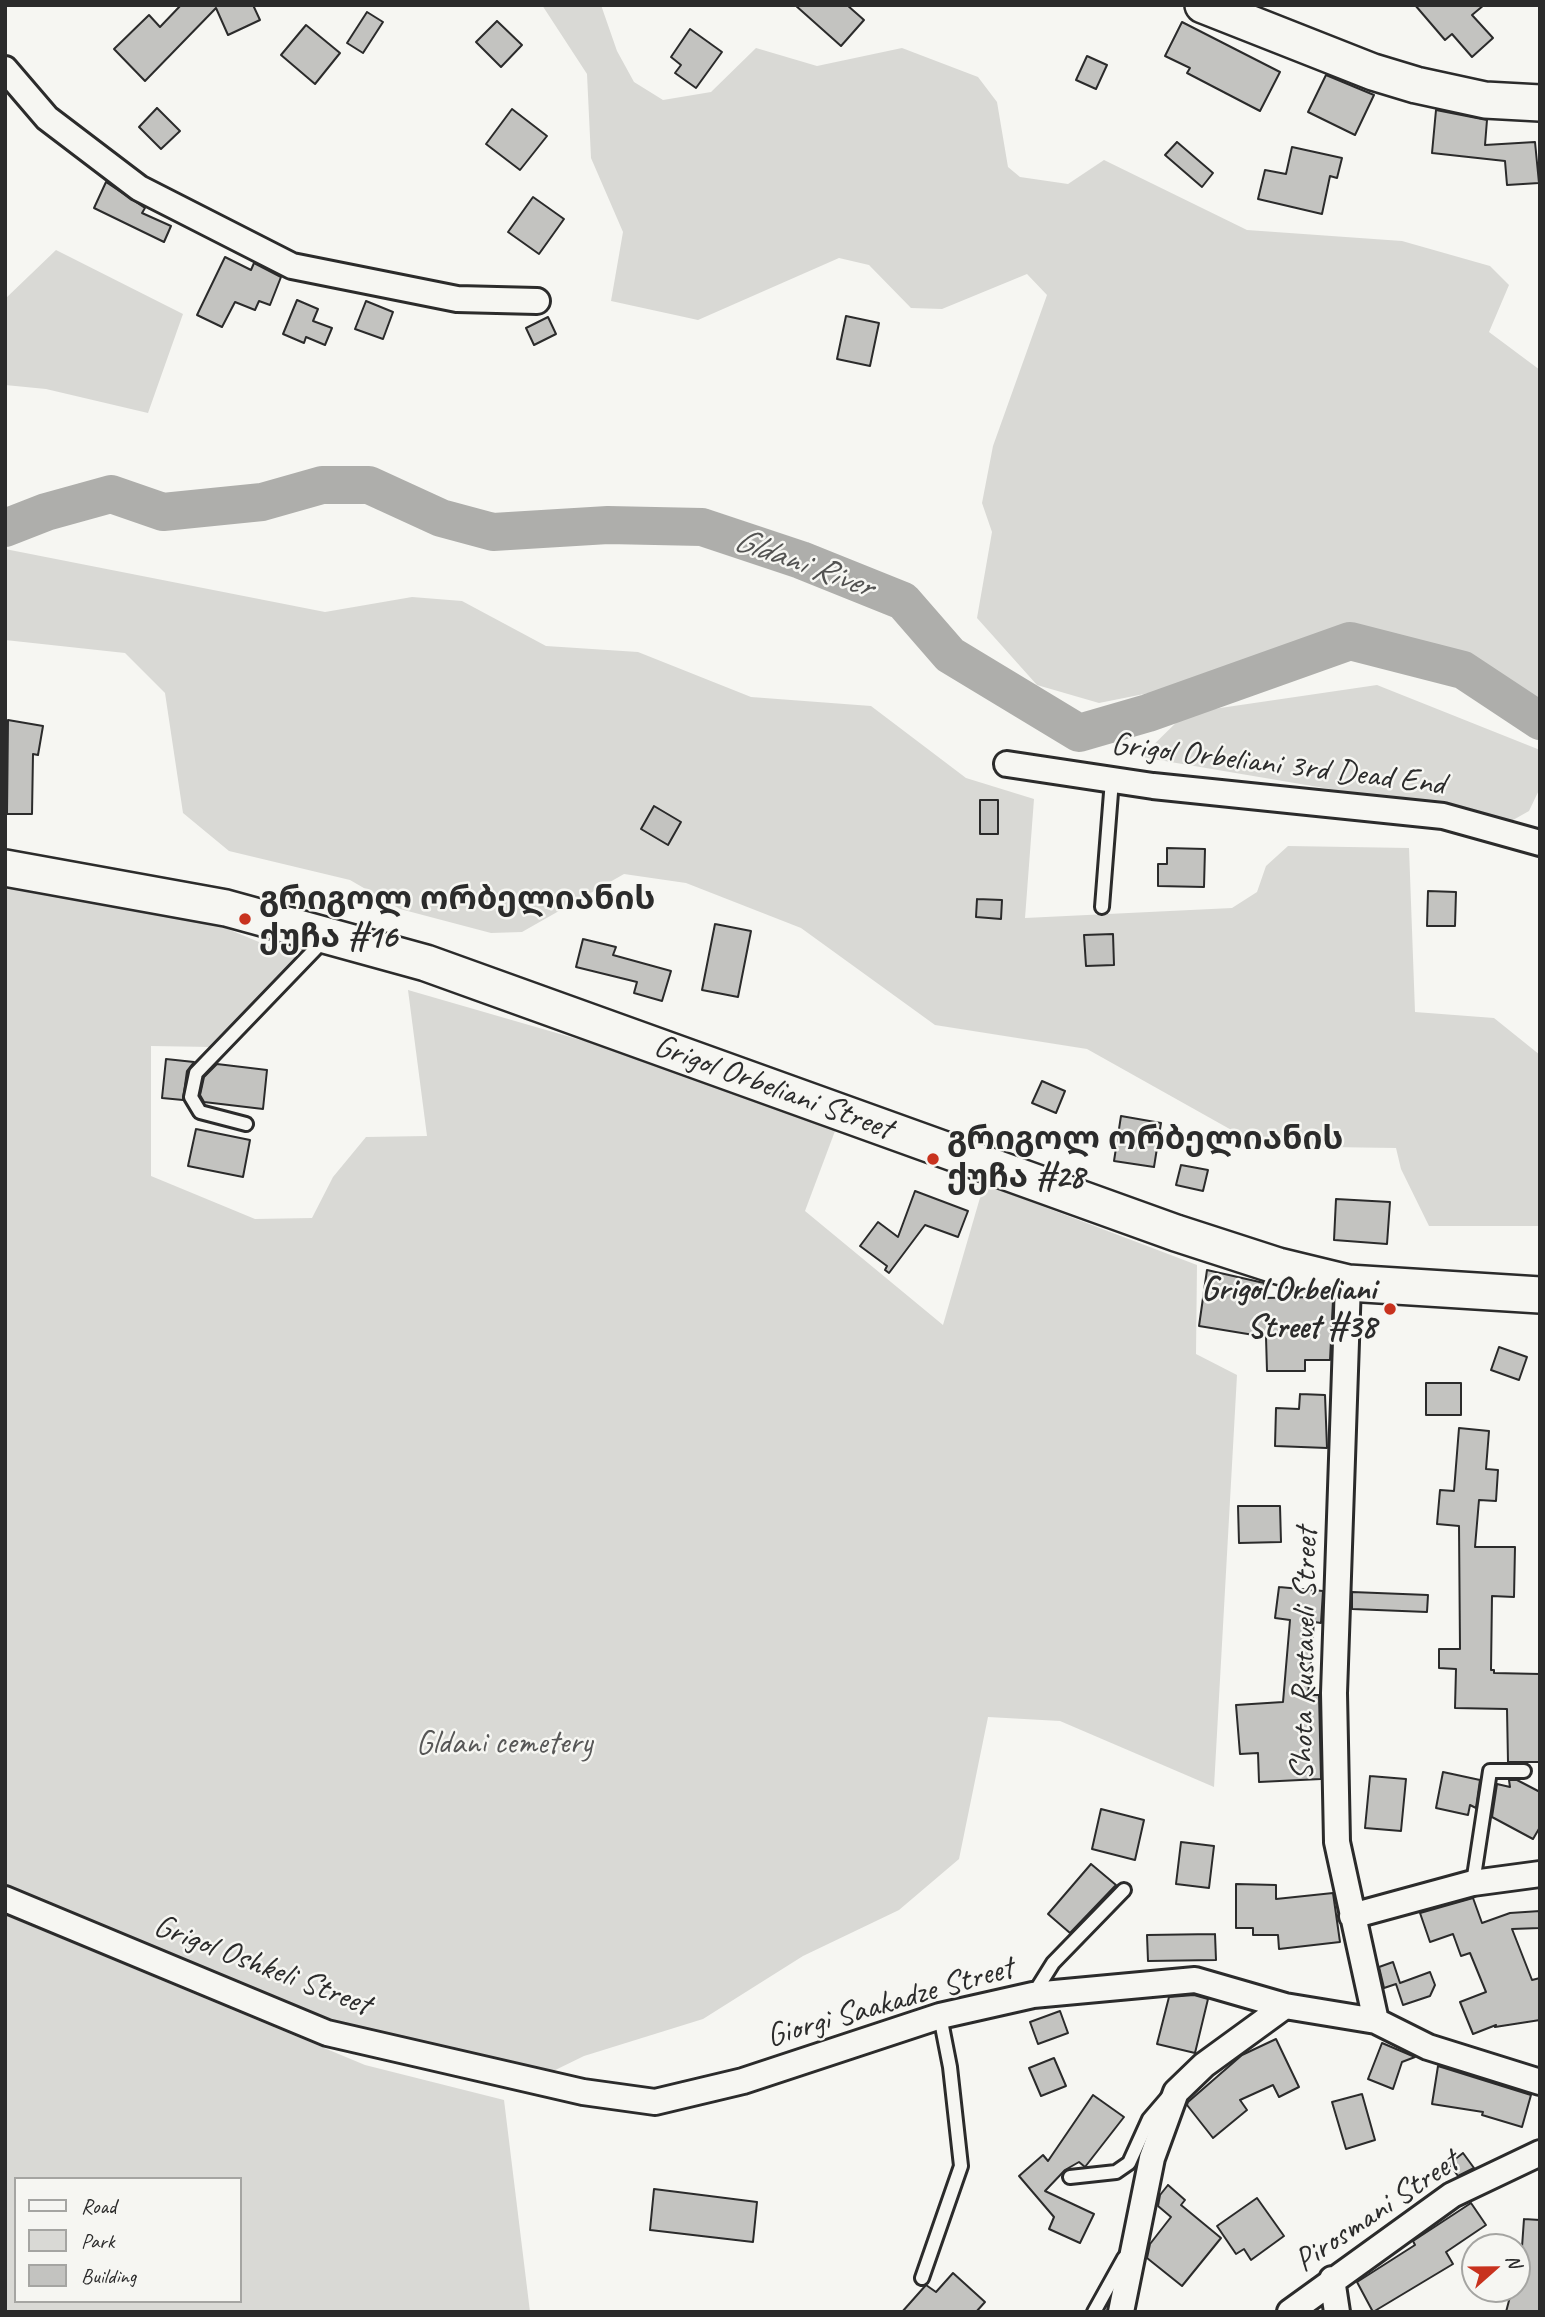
<!DOCTYPE html>
<html>
<head>
<meta charset="utf-8">
<style>
  body { margin:0 }
  #map { position:relative; width:1545px; height:2317px; overflow:hidden; background:#f6f6f2; font-family:Caveat,sans-serif }
  canvas { display:block }
  .frame { position:absolute; inset:0; border:7px solid #2b2b2b; pointer-events:none }
  .legend { position:absolute; left:14px; top:2177px; width:228px; height:126px; box-sizing:border-box; background:#f6f6f2; border:2px solid #a5a5a2; margin:0; padding:9px 12px; list-style:none; font-size:21px; color:#2b2b2b }
  .legend li { display:flex; align-items:center; gap:14px; height:35px }
  .legend b { width:35px; border:2px solid #a5a5a2 }
  .north { position:absolute; left:1461px; top:2233px; width:70px; height:70px; box-sizing:border-box; background:#f6f6f2; border:2px solid #a5a5a2; border-radius:50%; rotate:69deg; font-size:19px; font-weight:700; line-height:28px; text-align:center; color:#2b2b2b }
  .north::after { content:''; display:block; margin:auto; width:24px; height:32px; background:#c8321e; clip-path:polygon(50% 0,100% 100%,50% 72%,0 100%) }
</style>
</head>
<body>
<div id="map">
<canvas width="1545" height="2317"></canvas>
<div class="frame"></div>
<ul class="legend">
<li><b style="height:9px;background:#f6f6f2"></b>Road</li>
<li><b style="height:19px;background:#d9d9d5"></b>Park</li>
<li><b style="height:19px;background:#c3c3c0"></b>Building</li>
</ul>
<div class="north">N</div>
</div>
<script>
const ctx = document.querySelector('canvas').getContext('2d');
ctx.lineJoin = 'round';
function fillPath(path, color) { ctx.fillStyle = color; ctx.fill(path, 'evenodd'); }
const poly = rows => new Path2D(rows.map(r => 'M' + r).join(''));
function strokePath(path, color, width, dash) { ctx.strokeStyle = color; ctx.lineWidth = width; ctx.lineCap = dash ? 'butt' : 'round'; ctx.setLineDash(dash || []); ctx.stroke(path); }
function drawText(font, color, halo, rows, align = 'center') {
  ctx.font = font + ' Caveat,"Noto Sans Georgian",sans-serif'; ctx.lineWidth = 5; ctx.setLineDash([]); ctx.textBaseline = 'middle'; ctx.strokeStyle = halo; ctx.fillStyle = color; for (const [text, x, y, turn = 0] of rows) {
    ctx.save(); ctx.translate(x, y); ctx.rotate((+turn || 0) * Math.PI / 180); ctx.textAlign = isNaN(turn) ? turn : align; if (halo) ctx.strokeText(text, 0, 0); ctx.fillText(text, 0, 0); ctx.restore();
  }
}
const green = poly([
  [542,5,601,5,617,51,634,82,663,100,711,92,756,48,817,66,902,48,978,77,997,102,1008,167,1020,177,1068,184,1104,160,1247,230,1402,241,1490,266,1509,285,1489,332,1540,370,1540,702,1462,651,1381,630,1300,646,1199,683,1099,703,1037,685,977,618,992,532,982,503,993,446,1047,295,1027,274,942,309,911,308,869,265,839,258,698,320,611,301,623,232,591,158,587,74],
  [56,250,183,314,148,413,46,389,5,385,5,299],
  [5,549,325,612,412,597,462,601,546,646,638,652,751,697,871,706,966,778,1034,799,1025,918,1232,908,1257,892,1266,866,1288,846,1409,848,1415,1012,1494,1018,1540,1055,1540,1226,1429,1226,1401,1169,1396,1148,1260,1146,1087,1049,935,1025,801,928,686,883,624,874,522,932,491,933,400,909,350,880,229,851,183,813,165,693,125,653,5,640],
  [1377,685,1540,750,1540,788,1529,811,1513,820,1141,757,1186,713],
  [5,883,39,884,218,925,300,959,212,1047,151,1046,151,1176,255,1219,312,1218,333,1177,366,1137,427,1136,408,990,636,1056,835,1131,805,1211,943,1325,984,1184,1197,1265,1196,1354,1237,1375,1214,1787,1060,1721,988,1717,959,1859,899,1910,803,1956,703,2019,584,2056,541,2077,353,2030,220,1979,5,1886],
  [5,1915,365,2065,504,2100,530,2312,5,2312],
  [16,2179,240,2179,240,2301,16,2301]
]);
const river = poly([
  [5,528,46,512,111,494,163,512,262,502,322,485,369,485,441,518,493,532,608,525,702,527,801,560,903,601,950,655,1079,733,1148,713,1350,641,1463,670,1540,721]
]);
const building = poly([
  [181,5,253,5,260,20,228,35,216,8,145,81,114,49,149,15,160,27,181,5],
  [795,5,847,5,864,20,841,46,795,5],
  [1415,5,1484,5,1472,15,1493,38,1472,57,1452,34,1445,40,1415,5],
  [367,12,383,22,363,53,347,43,367,12],
  [497,21,522,45,501,67,476,42,497,21],
  [1182,22,1280,72,1260,111,1187,73,1190,68,1165,56,1182,22],
  [306,25,340,53,315,84,281,55,306,25],
  [690,29,722,52,696,88,675,73,681,65,671,57,690,29],
  [1087,56,1107,65,1096,89,1076,80,1087,56],
  [1326,75,1374,95,1355,135,1308,112,1326,75],
  [157,108,180,131,161,149,139,127,157,108],
  [512,109,547,136,520,170,486,144,512,109],
  [1436,110,1487,120,1485,145,1535,142,1539,183,1507,185,1505,161,1432,153,1436,110],
  [1177,142,1213,173,1202,187,1165,155,1177,142],
  [1292,147,1342,158,1337,178,1330,176,1322,214,1258,199,1265,170,1286,174,1292,147],
  [106,182,145,208,142,213,171,226,164,242,94,208,106,182],
  [533,197,564,219,539,254,508,232,533,197],
  [225,257,251,270,254,263,281,277,270,305,259,301,255,310,235,302,222,327,197,315,225,257],
  [297,300,318,309,313,321,332,328,325,345,306,337,304,343,283,334,297,300],
  [366,301,393,312,383,339,355,329,366,301],
  [846,316,879,323,870,366,837,359,846,316],
  [548,317,556,334,534,345,526,328,548,317],
  [8,720,43,726,38,755,33,754,32,814,7,814,8,720],
  [980,800,998,800,998,834,980,834,980,800],
  [654,806,681,822,668,845,641,829,654,806],
  [1167,848,1205,849,1204,887,1158,886,1158,864,1167,864,1167,848],
  [1428,891,1456,892,1455,926,1427,926,1428,891],
  [977,899,1002,900,1001,919,976,917,977,899],
  [715,924,751,931,738,997,702,990,715,924],
  [1113,934,1114,965,1086,966,1084,935,1113,934],
  [583,939,616,947,613,955,671,971,662,1001,634,993,637,982,576,967,583,939],
  [166,1059,194,1062,187,1071,183,1100,162,1098,166,1059],
  [217,1064,267,1070,263,1109,204,1102,200,1095,204,1077,217,1064],
  [1042,1081,1065,1091,1056,1113,1032,1103,1042,1081],
  [1121,1116,1161,1123,1154,1167,1114,1161,1121,1116],
  [196,1129,250,1140,243,1177,188,1166,196,1129],
  [1181,1165,1208,1170,1203,1191,1176,1185,1181,1165],
  [915,1191,968,1211,958,1237,925,1225,889,1273,885,1270,887,1266,860,1246,878,1222,898,1237,915,1191],
  [1336,1199,1390,1202,1387,1244,1334,1240,1336,1199],
  [1207,1270,1264,1283,1262,1298,1321,1297,1333,1300,1330,1360,1305,1360,1305,1371,1267,1371,1266,1337,1199,1326,1207,1270],
  [1499,1347,1527,1357,1519,1380,1491,1370,1499,1347],
  [1426,1383,1461,1383,1461,1415,1426,1415,1426,1383],
  [1300,1394,1325,1395,1327,1448,1275,1446,1276,1408,1299,1409,1300,1394],
  [1459,1428,1489,1431,1486,1469,1498,1470,1496,1501,1479,1500,1475,1547,1515,1547,1514,1597,1492,1596,1491,1670,1494,1670,1494,1673,1540,1674,1540,1762,1508,1762,1507,1709,1455,1708,1456,1669,1439,1668,1439,1649,1460,1649,1459,1526,1437,1524,1440,1490,1454,1491,1459,1428],
  [1238,1506,1280,1506,1281,1542,1239,1543,1238,1506],
  [1279,1587,1323,1591,1321,1623,1314,1622,1308,1695,1319,1695,1321,1779,1259,1782,1258,1753,1240,1754,1236,1705,1283,1702,1290,1620,1275,1618,1279,1587],
  [1352,1592,1428,1595,1427,1612,1352,1609,1352,1592],
  [1443,1772,1480,1780,1476,1808,1470,1805,1468,1815,1436,1808,1443,1772],
  [1370,1776,1406,1779,1401,1831,1365,1828,1370,1776],
  [1509,1780,1517,1780,1540,1792,1540,1827,1533,1839,1492,1817,1497,1784,1510,1787,1509,1780],
  [1101,1809,1144,1820,1135,1860,1092,1849,1101,1809],
  [1181,1842,1214,1846,1209,1888,1176,1884,1181,1842],
  [1091,1864,1116,1885,1070,1933,1048,1914,1091,1864],
  [1236,1884,1276,1885,1276,1899,1333,1893,1340,1942,1279,1949,1278,1935,1253,1935,1253,1928,1236,1928,1236,1884],
  [1473,1898,1482,1923,1510,1913,1540,1911,1540,1928,1512,1929,1532,1980,1540,1978,1540,2020,1495,2027,1496,2025,1473,2034,1460,2002,1486,1992,1470,1953,1461,1956,1453,1934,1430,1942,1420,1913,1473,1898],
  [1215,1934,1216,1960,1148,1961,1147,1935,1215,1934],
  [1393,1962,1400,1983,1430,1972,1435,1985,1430,1996,1403,2005,1396,1984,1384,1988,1379,1967,1393,1962],
  [1194,1995,1208,1999,1195,2053,1157,2044,1169,1997,1194,1995],
  [1060,2011,1068,2033,1038,2044,1030,2022,1060,2011],
  [1276,2039,1299,2087,1279,2097,1273,2085,1240,2100,1247,2110,1213,2138,1187,2105,1188,2102,1242,2055,1276,2039],
  [1382,2043,1415,2057,1402,2062,1393,2089,1368,2079,1382,2043],
  [1054,2058,1066,2086,1041,2096,1029,2068,1054,2058],
  [1438,2066,1531,2095,1522,2127,1482,2115,1483,2112,1432,2104,1438,2066],
  [1362,2094,1375,2140,1346,2149,1332,2102,1362,2094],
  [1093,2095,1124,2117,1085,2167,1079,2162,1065,2170,1045,2191,1094,2214,1080,2243,1049,2229,1054,2217,1019,2176,1043,2155,1048,2161,1093,2095],
  [1463,2153,1474,2168,1458,2176,1449,2164,1463,2153],
  [1168,2185,1185,2200,1181,2205,1221,2238,1182,2286,1147,2258,1150,2244,1171,2217,1158,2206,1160,2195,1168,2185],
  [654,2189,757,2202,753,2242,650,2230,654,2189],
  [1257,2198,1284,2236,1251,2260,1244,2249,1236,2254,1217,2226,1257,2198],
  [1471,2203,1486,2225,1446,2252,1453,2264,1373,2312,1357,2282,1415,2245,1413,2241,1471,2203],
  [1524,2219,1540,2220,1540,2312,1506,2312,1512,2289,1519,2289,1524,2219],
  [953,2273,985,2302,976,2312,902,2312,926,2285,936,2292,953,2273]
]);
const lane = poly([
  [1102,907,1112,780],
  [246,1124,200,1112,191,1097,196,1073,325,939],
  [1473,1883,1490,1771,1524,1771],
  [1033,1995,1053,1963,1124,1890],
  [1070,2177,1116,2172,1129,2163,1149,2119,1167,2098],
  [922,2278,961,2166,950,2067,940,2016],
  [1094,2312,1124,2258]
]);
const street = poly([
  [5,69,47,118,139,188,292,266,457,299,537,301],
  [1007,764,1153,786,1443,816,1540,843],
  [1348,1283,1334,1693,1337,1842,1376,2021],
  [5,1899,327,2033,583,2092,655,2102,743,2081,940,2016,1033,1995,1195,1980,1285,2006,1376,2021,1428,2047,1540,2082],
  [1352,1916,1473,1883,1540,1874],
  [1332,2279,1337,2312],
  [1121,2312,1152,2158,1176,2092,1204,2065,1285,2006],
  [1290,2312,1452,2195,1540,2153]
]);
const secondary = poly([
  [1203,5,1373,72,1416,85,1485,100,1540,103],
  [5,868,226,908,426,963,1176,1233,1278,1266,1348,1283,1540,1295]
]);
const markers = [
  [245,919,7,"#c8321e"],
  [933,1159,7,"#c8321e"],
  [1390,1309,7,"#c8321e"]
];
const streetNames = [
  ["Grigol Orbeliani 3rd Dead End",1278,765,7],
  ["Grigol Orbeliani Street",773,1088,20],
  ["Shota Rustaveli Street",1305,1654,-89],
  ["Grigol Oshkeli Street",262,1966,21],
  ["Giorgi Saakadze Street",890,2003,-16],
  ["Pirosmani Street",1377,2212,-34]
];
const poiNames = [
  ["გრიგოლ ორბელიანის",259,900],
  ["ქუჩა #16",259,938],
  ["გრიგოლ ორბელიანის",947,1140],
  ["ქუჩა #28",947,1178],
  ["Grigol Orbeliani",1376,1290,"right"],
  ["Street #38",1376,1328,"right"]
];
const parkNames = [
  ["Gldani cemetery",504,1744]
];
const waterNames = [
  ["Gldani River",803,564,20]
];
fillPath(green, '#d9d9d5');
strokePath(river, '#aeaeab', 38);
fillPath(building, '#c3c3c0');
strokePath(building, '#2b2b2b', 2);
strokePath(lane, '#2b2b2b', 18);
strokePath(street, '#2b2b2b', 30);
strokePath(secondary, '#2b2b2b', 40);
strokePath(lane, '#f6f6f2', 12);
strokePath(street, '#f6f6f2', 24);
strokePath(secondary, '#f6f6f2', 35);
for (const [x, y, r, color] of markers) { const dot = new Path2D(); dot.arc(x, y, r, 0, 2 * Math.PI); ctx.fillStyle = color; ctx.fill(dot); strokePath(dot, '#f6f6f2', 2.5); }
drawText('33px', '#2b2b2b', '#f6f6f2', streetNames);
drawText('bold 33px', '#2b2b2b', '#f6f6f2', poiNames, 'left');
drawText('33px', '#565656', '#f6f6f2', parkNames);
drawText('italic 35px', '#525251', '#f6f6f2', waterNames);
</script>
</body>
</html>
